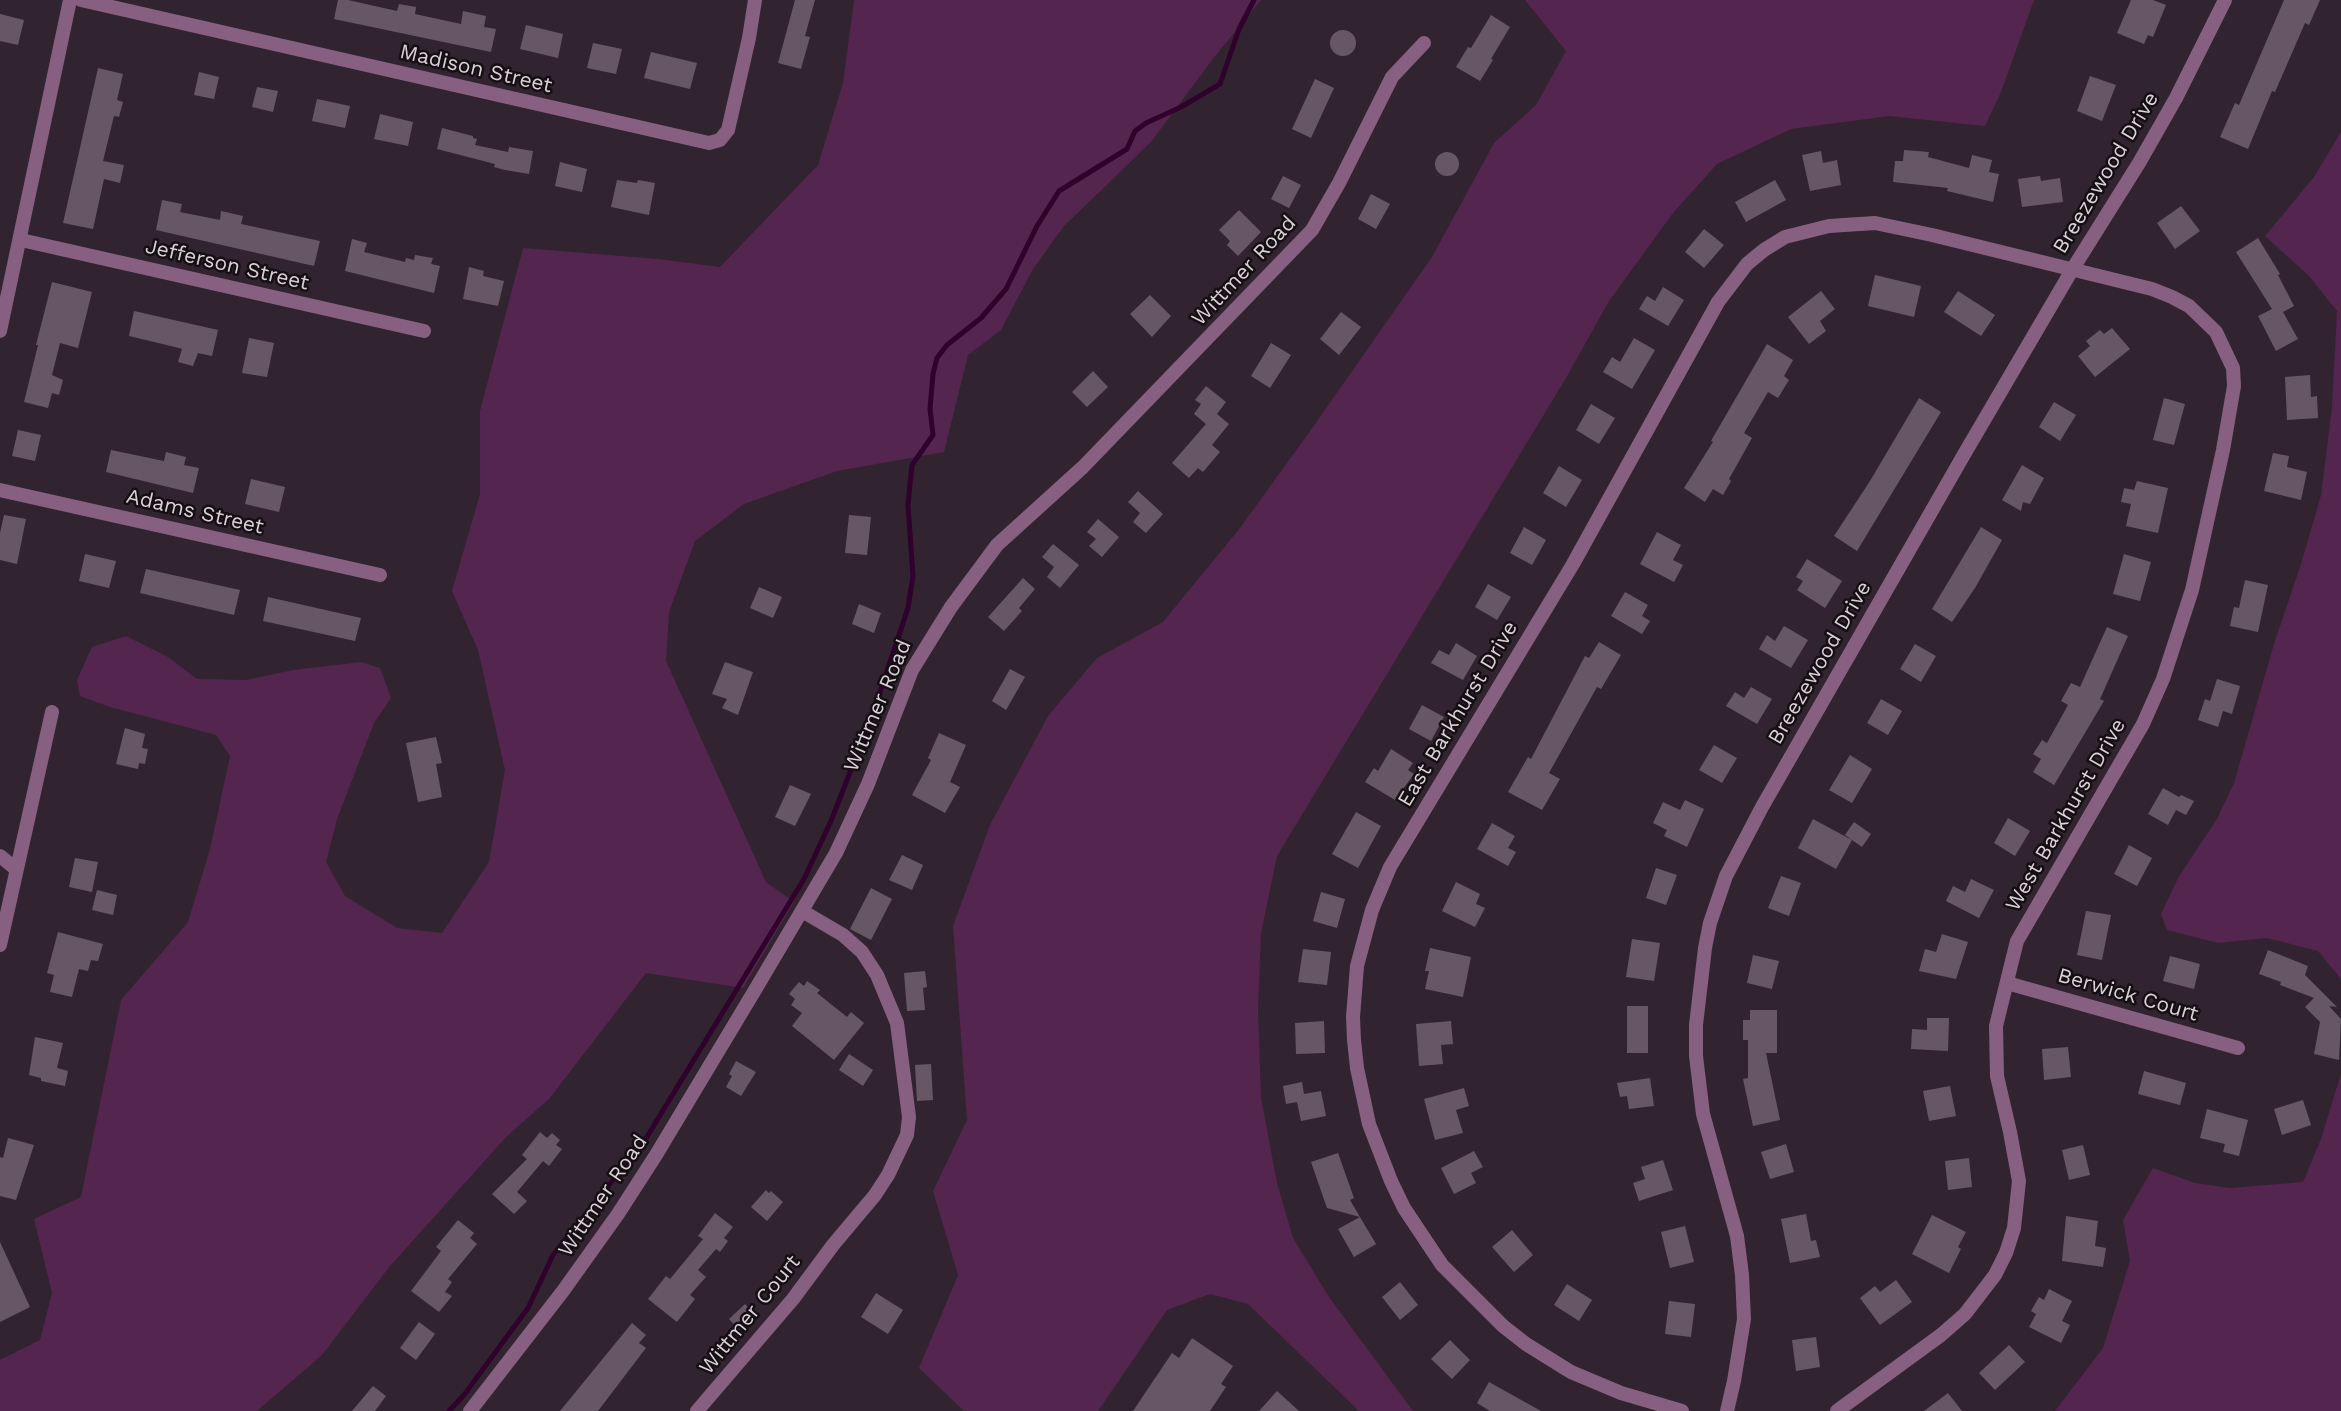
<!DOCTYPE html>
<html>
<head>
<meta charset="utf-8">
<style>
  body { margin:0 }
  canvas { display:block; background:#31232f }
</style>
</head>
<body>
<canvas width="2341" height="1411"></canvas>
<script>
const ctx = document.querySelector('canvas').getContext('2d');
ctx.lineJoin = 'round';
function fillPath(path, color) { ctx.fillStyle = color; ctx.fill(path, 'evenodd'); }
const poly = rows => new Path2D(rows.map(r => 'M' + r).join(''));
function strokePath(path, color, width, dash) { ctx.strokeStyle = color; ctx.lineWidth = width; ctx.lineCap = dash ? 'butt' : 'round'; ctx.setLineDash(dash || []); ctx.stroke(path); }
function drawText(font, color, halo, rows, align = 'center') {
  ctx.font = font + ' "Work Sans",sans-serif'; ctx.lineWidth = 5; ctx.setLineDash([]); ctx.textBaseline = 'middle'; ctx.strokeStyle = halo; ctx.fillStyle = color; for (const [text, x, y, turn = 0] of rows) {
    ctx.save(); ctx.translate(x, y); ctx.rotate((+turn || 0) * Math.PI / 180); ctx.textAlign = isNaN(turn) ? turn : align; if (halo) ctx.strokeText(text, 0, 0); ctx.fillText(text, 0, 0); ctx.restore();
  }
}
const green = poly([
  [854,0,1261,0,1212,60,1151,142,1064,226,1033,269,1001,330,968,355,944,452,837,471,744,504,695,541,669,612,666,661,766,882,794,902,743,988,646,973,549,1099,507,1136,390,1266,322,1355,257,1411,0,1411,0,1360,40,1340,52,1293,34,1219,81,1197,121,1000,188,922,210,849,230,756,216,735,110,707,80,696,77,680,92,647,126,636,168,657,197,679,246,680,293,670,361,662,380,668,391,698,374,723,337,819,326,862,345,896,397,928,442,933,489,862,505,770,478,650,452,591,480,494,480,411,523,248,658,259,720,267,818,165,843,83],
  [1525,0,2034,0,2001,92,1985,126,1889,116,1791,129,1717,164,1673,213,1609,301,1566,378,1277,856,1261,933,1258,1009,1261,1098,1277,1183,1293,1238,1329,1297,1413,1411,1359,1411,1248,1304,1210,1294,1167,1310,1098,1411,964,1411,919,1368,958,1275,933,1191,967,1120,953,926,990,825,1048,716,1097,658,1163,622,1240,528,1308,434,1432,257,1494,143,1536,105,1566,51],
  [2341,132,2341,979,2318,951,2267,938,2218,943,2167,930,2161,914,2178,878,2217,819,2234,783,2274,644,2301,564,2321,495,2332,407,2337,311,2309,276,2265,236,2314,177],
  [2341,1074,2341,1411,2055,1411,2103,1348,2130,1261,2123,1220,2153,1168,2195,1183,2230,1188,2303,1182,2321,1139]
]);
const stream = poly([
  [449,1411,464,1395,528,1308,553,1255,645,1140,804,879,831,821,872,716,908,608,913,576,908,505,912,465,933,435,930,409,933,374,937,358,947,345,981,318,1006,289,1037,226,1059,191,1127,149,1135,131,1146,123,1181,107,1220,84,1239,29,1254,0]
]);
const building = poly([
  [338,0,348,0,397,11,399,4,416,7,415,14,461,24,463,11,486,16,484,27,496,29,491,52,334,19],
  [795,0,815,0,805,36,810,37,801,69,778,63],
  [2131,0,2153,0,2166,5,2153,37,2148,35,2144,44,2117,33],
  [2284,0,2320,0,2309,25,2305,23,2275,92,2272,91,2248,149,2220,137,2235,103,2239,105],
  [0,14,24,20,18,45,0,41],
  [1491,15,1510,27,1491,59,1493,60,1480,81,1456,67,1468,47,1471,48],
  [526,25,563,34,558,58,520,49],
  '1330 43a13 13 0 1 1 26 0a13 13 0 1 1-26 0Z',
  [593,43,622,49,616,74,587,68],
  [651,52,697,63,690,89,644,78],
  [98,68,123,74,117,100,123,102,119,117,114,116,103,161,124,165,120,183,104,179,93,229,63,223],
  [199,72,219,77,214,99,194,95],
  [2090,76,2116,85,2102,121,2077,111],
  [1315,79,1334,88,1311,138,1292,129],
  [257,87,278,91,273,112,252,107],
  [317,99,350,106,345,128,312,121],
  [380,114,413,122,408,146,374,139],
  [442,128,473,136,473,138,477,139,475,145,508,152,509,147,533,151,529,174,505,170,494,167,495,164,437,149],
  [1904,150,1929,152,1928,157,1969,168,1972,155,1992,160,1989,172,1999,174,1993,202,1947,191,1948,188,1893,182,1895,161,1903,161],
  [1821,151,1823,163,1837,160,1841,185,1810,191,1802,155],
  '1435 164a12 12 0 1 1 24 0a12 12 0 1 1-24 0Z',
  [560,162,587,169,582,192,555,186],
  [1283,176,1301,185,1289,208,1271,199],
  [2040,176,2041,181,2060,178,2063,202,2022,207,2018,179],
  [617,180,637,183,638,180,655,183,649,215,611,207],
  [1775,180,1786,200,1746,222,1735,202],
  [1371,194,1390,204,1376,229,1358,219],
  [162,200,182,204,180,212,220,220,221,211,243,216,241,224,320,241,314,266,156,230],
  [2181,206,2200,231,2175,249,2157,223],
  [1239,210,1261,232,1238,256,1227,245,1230,241,1219,230],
  [1704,229,1724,245,1704,268,1685,252],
  [2258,238,2280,274,2278,275,2294,306,2283,312,2298,339,2276,351,2258,316,2272,309,2236,252],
  [352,239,367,243,364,252,405,262,406,258,414,260,415,255,433,258,431,264,440,266,434,293,345,271],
  [469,267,484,271,483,276,504,281,498,306,463,299],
  [1875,275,1921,286,1914,317,1868,306],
  [52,282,92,292,78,348,60,343,52,375,63,380,59,395,52,393,48,408,24,402,38,345,36,345],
  [1663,287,1684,300,1668,326,1639,309,1647,296,1655,301],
  [1821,291,1835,309,1820,321,1826,331,1809,344,1788,317],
  [1958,291,1995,315,1981,336,1944,312],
  [1150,295,1171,316,1152,337,1130,314],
  [134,311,218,330,212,356,198,353,193,366,178,362,182,349,179,348,129,336],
  [1341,312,1361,327,1339,355,1320,339],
  [2112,328,2130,349,2095,377,2078,356,2090,346,2086,341,2100,330,2104,334],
  [249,338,274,343,267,377,242,373],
  [1634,338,1655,350,1632,389,1603,372,1612,357,1620,362],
  [1271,343,1291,355,1270,388,1251,376],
  [1767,344,1793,360,1784,376,1789,380,1778,398,1768,392,1744,433,1752,438,1729,479,1731,481,1723,495,1713,489,1705,502,1684,488,1713,442,1711,441],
  [1093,371,1108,387,1087,407,1072,392],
  [2310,375,2311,397,2317,396,2318,418,2287,420,2285,377],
  [1206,386,1226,402,1217,414,1229,424,1212,445,1220,452,1203,472,1198,468,1189,478,1172,463,1206,424,1194,414,1201,404,1195,400],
  [1919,398,1941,412,1857,551,1834,536,1870,481],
  [2164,398,2185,404,2174,445,2153,440],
  [2054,402,2076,415,2060,441,2039,427],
  [1591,404,1615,418,1599,444,1576,430],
  [18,430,41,435,35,461,12,456],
  [111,450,164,461,166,452,186,457,184,465,199,468,193,493,106,472],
  [2273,453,2289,456,2287,467,2307,472,2301,500,2264,491],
  [2022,465,2044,478,2030,504,2023,502,2021,511,2002,500],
  [1559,466,1582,480,1566,507,1543,493],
  [251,479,285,487,279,512,245,504],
  [2137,481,2168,488,2158,533,2126,526,2131,504,2121,502,2124,488,2134,490],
  [1138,491,1163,514,1146,533,1133,522,1140,513,1128,502],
  [4,515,26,519,17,564,0,560,0,533],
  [849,515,871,517,867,555,845,553],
  [1098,519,1119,537,1102,557,1089,546,1096,539,1087,532],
  [1524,527,1546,540,1532,565,1510,553],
  [1981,527,2002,540,1975,588,1952,622,1932,609],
  [1657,532,1681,545,1673,560,1683,565,1674,582,1640,564],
  [1053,544,1079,565,1060,588,1047,577,1054,567,1042,557],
  [85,554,116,561,109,588,79,581],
  [2124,554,2151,562,2140,601,2113,594],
  [1807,559,1842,581,1825,608,1797,590,1803,581,1796,577],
  [146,569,240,590,234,615,140,593],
  [1023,578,1035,589,1019,608,1022,611,1004,631,988,617],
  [2245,580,2268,585,2258,632,2230,626,2234,607,2239,608],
  [1488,584,1511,597,1497,620,1475,607],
  [759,587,782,597,773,618,750,608],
  [1625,592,1648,605,1642,616,1650,621,1642,634,1611,616],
  [268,597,361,618,355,641,263,621],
  [859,604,881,613,874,633,852,624],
  [1784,626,1808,640,1791,668,1759,649,1767,635,1775,641],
  [2107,627,2128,636,2100,699,2104,701,2054,785,2033,772,2041,759,2033,754,2042,740,2047,743,2068,705,2061,701,2071,683,2080,687],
  [1599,642,1621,655,1601,689,1597,687,1549,773,1560,779,1542,810,1508,792,1528,757,1531,759,1585,656,1589,658],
  [1456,643,1477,656,1463,680,1431,663,1439,650,1449,655],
  [1915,644,1936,656,1921,682,1900,669],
  [725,662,753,672,738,715,722,708,727,699,712,694],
  [1010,669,1025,677,1006,710,992,701],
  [2217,679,2240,686,2232,714,2223,711,2218,727,2198,720,2205,699,2210,701],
  [1751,687,1772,699,1757,724,1726,706,1735,692,1744,698],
  [1881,699,1902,711,1888,735,1867,723],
  [1422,705,1444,717,1431,741,1409,729],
  [125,728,145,734,142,748,148,749,145,764,139,763,138,769,116,764],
  [939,733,966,745,950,782,960,787,945,813,912,795,931,760,928,758],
  [436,737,442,763,436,764,442,797,418,802,406,743],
  [1714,745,1737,758,1722,783,1699,770],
  [1391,749,1413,763,1408,770,1414,774,1395,800,1365,782,1374,768,1378,771],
  [1850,755,1872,769,1852,803,1829,790],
  [790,785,811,794,795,826,775,817],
  [2163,788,2179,797,2181,795,2194,801,2186,815,2176,810,2168,825,2148,814],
  [1685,800,1704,809,1687,847,1664,836,1667,830,1653,823,1663,802,1680,810],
  [1356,812,1381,826,1358,868,1332,854],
  [2008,818,2030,831,2015,856,1994,843],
  [1813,819,1852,840,1836,869,1798,848],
  [1854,822,1871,834,1862,847,1845,835],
  [1492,823,1515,836,1508,848,1516,852,1508,866,1477,849],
  [2129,845,2152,858,2137,886,2114,874],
  [902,855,923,865,912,890,889,880],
  [75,858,98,862,92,892,69,887],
  [1656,868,1677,875,1666,905,1646,898],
  [1781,876,1801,883,1789,916,1768,908],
  [1971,879,1994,890,1979,918,1946,901,1953,886,1965,892],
  [1456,882,1480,894,1476,904,1485,908,1475,927,1442,911],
  [871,888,892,899,871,940,850,929],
  [97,890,117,895,113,915,92,910],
  [1321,892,1345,899,1337,928,1313,921],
  [2086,911,2111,915,2102,960,2077,955],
  [58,932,103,944,98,961,91,960,88,971,79,969,72,997,50,992,54,975,47,973],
  [1942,934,1968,942,1956,979,1919,971,1925,949,1936,952],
  [1632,939,1660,943,1654,981,1626,977],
  [1430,948,1471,957,1463,997,1425,989,1429,971,1425,971],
  [1303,949,1331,952,1327,985,1298,982],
  [2268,950,2308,966,2305,975,2337,1007,2329,1006,2341,1019,2339,1060,2314,1054,2320,1022,2305,1007,2314,998,2280,985,2281,982,2259,974],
  [1753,955,1779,961,1772,989,1747,983],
  [2170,956,2200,964,2194,989,2163,981],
  [925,971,927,987,923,988,925,1010,907,1011,904,973],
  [807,981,820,990,817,993,847,1017,851,1012,864,1023,834,1060,792,1026,802,1013,791,1005,795,999,789,994,799,982,804,986],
  [1627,1006,1648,1006,1648,1053,1627,1053],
  [1750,1010,1777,1010,1777,1053,1766,1053,1780,1120,1753,1126,1743,1079,1748,1078,1748,1040,1743,1040,1743,1020,1750,1020],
  [1927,1018,1949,1018,1948,1051,1911,1049,1912,1029,1927,1030],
  [1324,1021,1325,1053,1296,1054,1295,1023],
  [1451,1021,1453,1044,1441,1045,1443,1064,1419,1066,1416,1024],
  [35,1037,63,1043,57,1068,68,1071,65,1086,41,1081,41,1078,29,1075],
  [2068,1047,2071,1077,2044,1080,2042,1049],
  [849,1054,873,1070,863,1086,839,1070],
  [736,1061,756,1072,741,1096,726,1087,732,1076,729,1074],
  [931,1064,933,1100,917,1101,915,1065],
  [2144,1071,2186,1083,2180,1105,2138,1094],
  [1650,1078,1654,1106,1629,1109,1627,1096,1620,1097,1617,1083],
  [1302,1082,1304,1094,1321,1091,1326,1116,1301,1121,1297,1102,1286,1104,1283,1086],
  [1950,1086,1956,1116,1929,1121,1923,1091],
  [1464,1088,1469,1106,1456,1110,1463,1133,1435,1140,1424,1099],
  [2303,1100,2311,1125,2282,1135,2274,1109],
  [2207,1109,2248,1120,2239,1156,2223,1152,2225,1144,2200,1138],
  [540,1132,547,1138,552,1133,560,1140,556,1145,562,1149,549,1166,543,1161,517,1192,527,1201,514,1214,492,1194,527,1159,522,1155],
  [8,1138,34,1145,16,1200,0,1196,0,1157,3,1158],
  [1786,1144,1794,1172,1770,1179,1761,1152],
  [2083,1145,2090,1175,2069,1180,2062,1150],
  [1474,1151,1483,1167,1471,1173,1476,1183,1454,1194,1441,1168],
  [1338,1153,1354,1198,1350,1200,1360,1217,1327,1208,1311,1162],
  [1969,1158,1972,1187,1948,1190,1945,1161],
  [1663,1160,1673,1190,1639,1201,1633,1183,1645,1179,1641,1167],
  [766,1190,769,1193,771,1191,783,1202,767,1221,751,1207],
  [715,1213,733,1227,724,1238,728,1241,720,1252,716,1249,698,1270,706,1277,690,1295,695,1299,677,1322,648,1299,666,1276,670,1279,703,1239,698,1236],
  [1806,1214,1811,1241,1816,1240,1820,1257,1790,1263,1781,1219],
  [1932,1215,1966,1232,1958,1247,1961,1249,1949,1273,1912,1254],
  [2066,1216,2098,1221,2095,1246,2106,1248,2103,1267,2062,1261],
  [1360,1217,1376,1244,1354,1257,1338,1229],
  [458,1220,474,1233,470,1238,477,1244,448,1279,452,1282,445,1292,452,1296,439,1312,411,1291,441,1251,436,1247],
  [1685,1226,1694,1262,1670,1268,1661,1232],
  [1512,1230,1533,1255,1514,1272,1492,1247],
  [0,1242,30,1307,0,1322],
  [1896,1280,1912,1302,1880,1325,1860,1298,1875,1286,1880,1292],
  [1400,1282,1418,1305,1400,1320,1382,1297],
  [1567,1284,1592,1300,1579,1321,1554,1305],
  [2049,1289,2072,1301,2062,1321,2070,1325,2061,1343,2029,1327,2036,1314,2031,1311,2039,1297,2044,1300],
  [876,1293,903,1310,888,1334,861,1317],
  [1669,1301,1695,1304,1691,1337,1665,1334],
  [745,1304,755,1315,739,1330,729,1319],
  [419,1322,435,1334,416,1360,400,1348],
  [632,1323,646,1335,639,1343,646,1348,598,1411,560,1411],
  [1816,1337,1820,1367,1796,1371,1792,1340],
  [1192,1338,1233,1366,1221,1384,1226,1387,1210,1411,1133,1411,1172,1353,1179,1358],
  [1450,1340,1470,1360,1452,1379,1431,1359],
  [2009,1345,2025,1362,1995,1390,1979,1373],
  [1489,1382,1541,1411,1490,1411,1477,1403],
  [373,1386,386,1396,375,1411,352,1411],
  [1277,1391,1299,1411,1259,1411],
  [1948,1393,1962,1411,1924,1411]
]);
const minor = poly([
  [81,0,709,143,720,140,728,130,749,38,755,0],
  [21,240,424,331],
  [0,331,70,0],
  [0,490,380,575],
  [0,856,16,869],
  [0,945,52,712],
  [2007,983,2238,1048],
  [470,1411,563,1291,618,1214,656,1155,755,990,836,853,868,784,912,670,951,607,997,545,1083,467,1312,230,1339,183,1392,77,1424,43],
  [697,1411,793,1299,833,1245,875,1195,888,1175,907,1135,909,1117,897,1023,877,975,862,952,843,935,802,911],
  [1682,1411,1621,1393,1571,1372,1526,1344,1503,1326,1442,1265,1404,1208,1391,1181,1369,1124,1357,1068,1354,1040,1353,1017,1357,966,1372,910,1390,867,1573,564,1718,302,1747,264,1764,250,1785,237,1829,226,1875,223,1932,235,2152,289,2172,297,2189,306,2216,332,2233,368,2234,386,2223,450,2192,590,2163,679,2143,724,2017,941,2012,961,1996,1026,1997,1076,2010,1132,2019,1181,2014,1228,2006,1253,1995,1275,1965,1314,1941,1335,1837,1411],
  [1727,1411,1734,1381,1744,1319,1742,1275,1737,1236,1703,1114,1696,1056,1696,1025,1705,948,1710,923,1726,876,1762,807,1966,451,2072,270,2139,163,2176,98,2225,0]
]);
const streetNames = [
  ["Madison Street",476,69,13],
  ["Breezewood Drive",2106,173,-59],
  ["Jefferson Street",227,265,13],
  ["Wittmer Road",1244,271,-47],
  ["Adams Street",195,512,13],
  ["Breezewood Drive",1820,663,-60],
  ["Wittmer Road",878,706,-67],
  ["East Barkhurst Drive",1458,714,-59],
  ["West Barkhurst Drive",2066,815,-60],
  ["Berwick Court",2128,995,16],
  ["Wittmer Road",603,1196,-56],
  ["Wittmer Court",750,1315,-51]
];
fillPath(green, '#54254e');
strokePath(stream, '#2f012c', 5);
fillPath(building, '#675765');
strokePath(minor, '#876081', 14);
drawText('21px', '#dbd2d9', '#150f14', streetNames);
</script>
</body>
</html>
